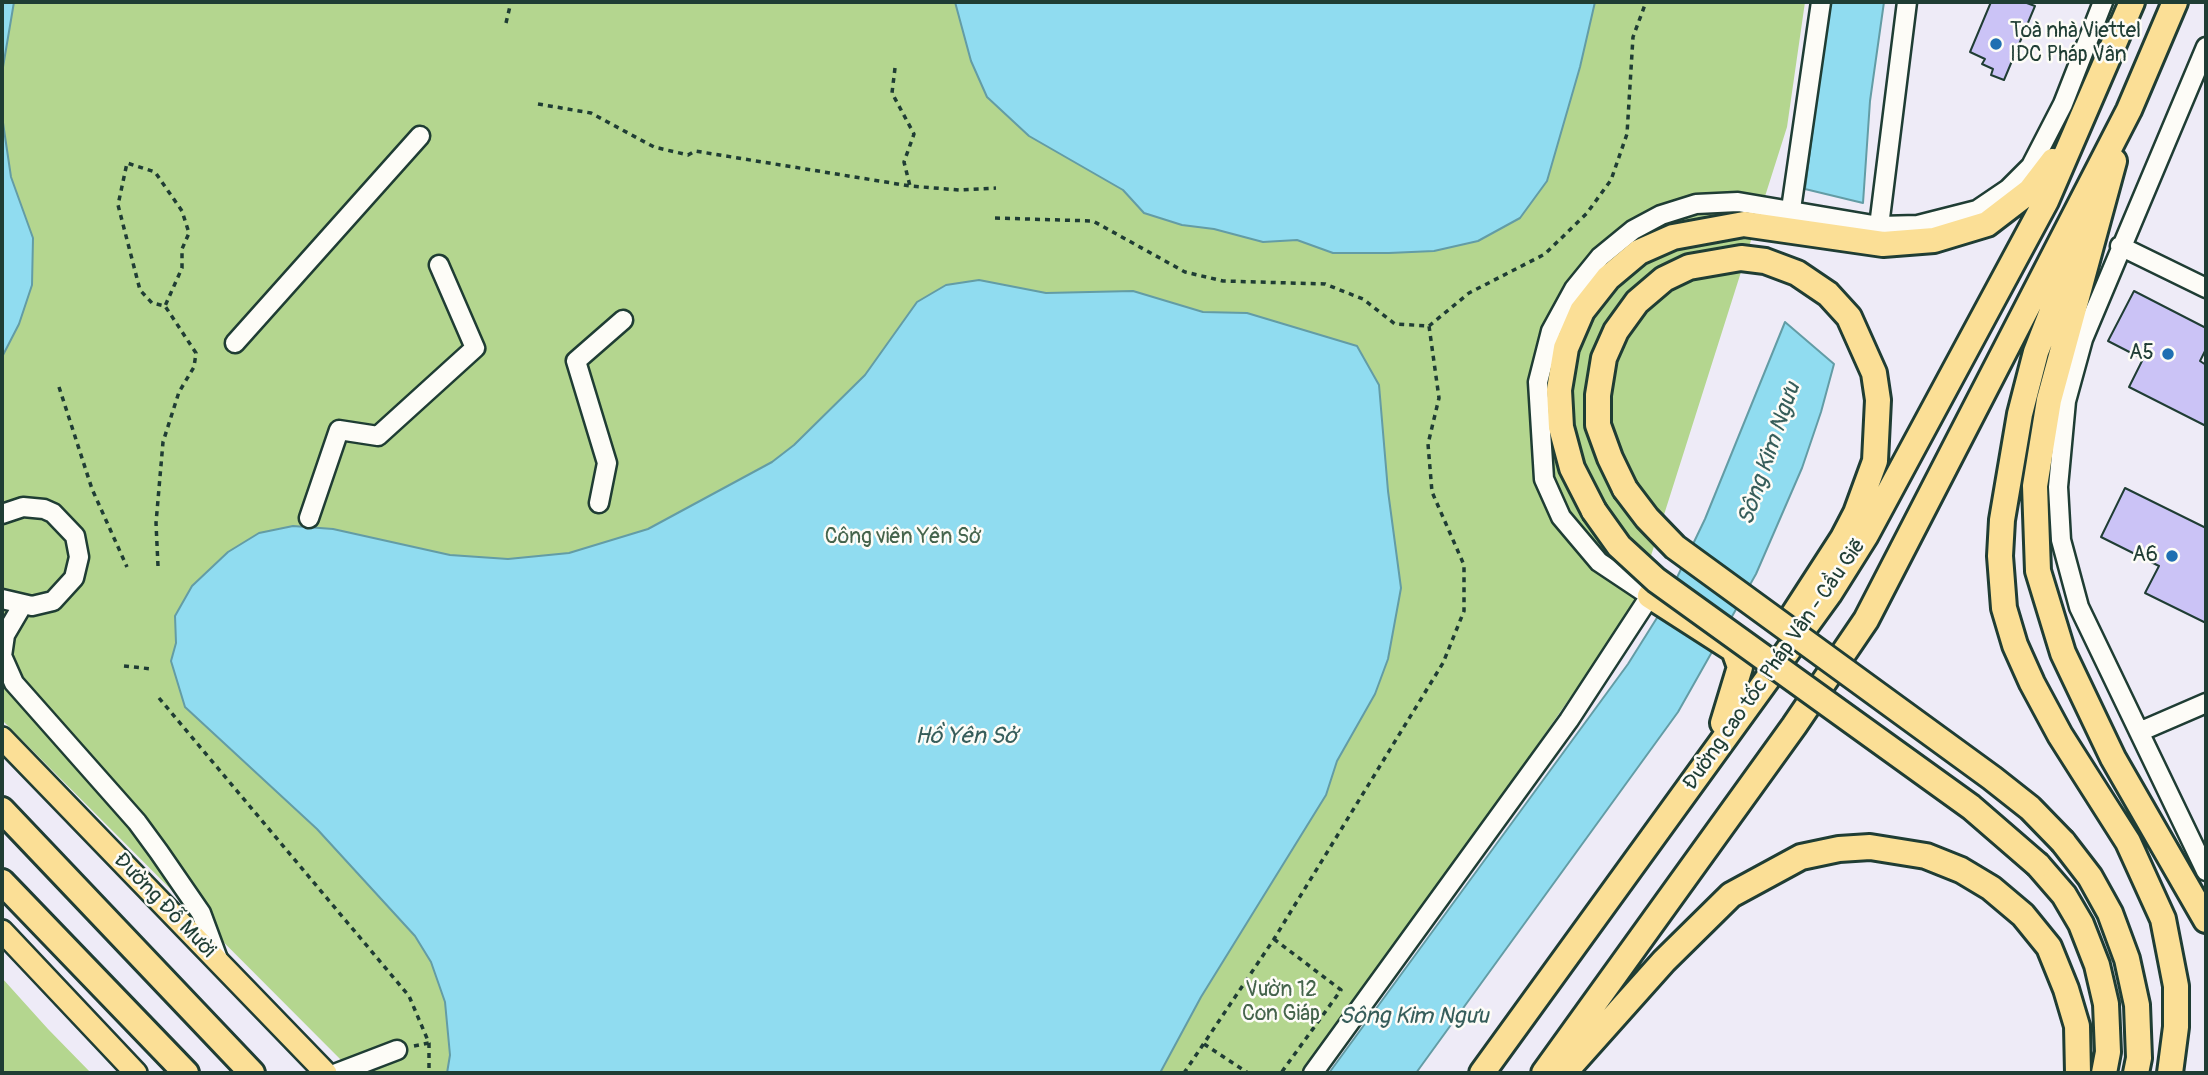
<!DOCTYPE html>
<html>
<head>
<meta charset="utf-8">
<style>
  body { margin:0 }
  #map { position:relative; width:2208px; height:1075px; overflow:hidden; background:#eeebf7; font-family:Pangolin,sans-serif }
  canvas { display:block }
  .frame { position:absolute; inset:0; border:4px solid #1f3d34; pointer-events:none }
</style>
</head>
<body>
<div id="map">
<canvas width="2208" height="1075"></canvas>
<div class="frame"></div>
</div>
<script>
const ctx = document.querySelector('canvas').getContext('2d');
ctx.lineJoin = 'round';
function fillPath(path, color) { ctx.fillStyle = color; ctx.fill(path, 'evenodd'); }
const poly = rows => new Path2D(rows.map(r => 'M' + r).join(''));
function strokePath(path, color, width, dash) { ctx.strokeStyle = color; ctx.lineWidth = width; ctx.lineCap = dash ? 'butt' : 'round'; ctx.setLineDash(dash || []); ctx.stroke(path); }
function drawText(font, color, halo, rows, align = 'center') {
  ctx.font = font + ' Pangolin,sans-serif'; ctx.lineWidth = 5; ctx.setLineDash([]); ctx.textBaseline = 'middle'; ctx.strokeStyle = halo; ctx.fillStyle = color; for (const [text, x, y, turn = 0] of rows) {
    ctx.save(); ctx.translate(x, y); ctx.rotate((+turn || 0) * Math.PI / 180); ctx.textAlign = isNaN(turn) ? turn : align; if (halo) ctx.strokeText(text, 0, 0); ctx.fillText(text, 0, 0); ctx.restore();
  }
}
const green = poly([
  [2,2,1805,2,1787,127,1636,603,1309,1073,354,1073,2,720],
  [2,978,48,1029,91,1073,2,1073]
]);
const water = poly([
  [2,2,14,2,2,73,2,2],
  [955,2,1595,2,1580,67,1547,181,1520,218,1478,241,1434,251,1389,253,1333,253,1297,240,1263,242,1214,229,1182,225,1144,213,1123,190,1029,136,987,97,971,61,955,2],
  [1829,2,1884,2,1870,101,1863,203,1805,189,1829,2],
  [2,116,11,177,33,238,32,285,19,324,2,357,2,116],
  [979,280,1046,293,1133,291,1203,312,1247,313,1357,346,1379,385,1388,491,1401,588,1388,659,1375,694,1337,761,1326,795,1201,997,1160,1073,447,1073,450,1055,445,1002,431,962,415,936,317,829,185,707,171,661,176,643,175,616,192,586,228,552,259,533,293,526,333,529,450,555,508,559,569,553,648,529,772,462,794,445,865,375,917,302,946,285,979,280],
  [1785,322,1834,364,1821,412,1802,468,1756,574,1678,712,1416,1073,1329,1073,1628,664,1660,613,1705,519,1785,322]
]);
const building = poly([
  [1991,2,2024,2,2035,6,2004,80,1991,75,1993,69,1982,64,1985,59,1970,52,1991,2],
  [2134,291,2206,328,2206,349,2200,361,2206,365,2206,426,2129,387,2143,359,2108,341,2134,291],
  [2125,488,2206,528,2206,623,2145,593,2159,566,2101,537,2125,488]
]);
const path = poly([
  [506,23,511,2],
  [895,68,892,93,914,134,904,162,910,186],
  [538,104,591,113,654,147,688,155,695,151,910,186,959,190,996,188],
  [995,218,1093,221,1185,272,1223,281,1325,284,1363,299,1395,324,1429,326,1439,398,1428,444,1432,492,1464,565,1464,611,1443,663,1274,939,1184,1073],
  [1429,326,1469,293,1545,254,1587,213,1611,180,1627,134,1633,37,1646,2],
  [59,387,92,489,127,567],
  [158,566,156,523,163,442,179,392,194,367,196,353,165,306,152,303,140,290,118,205,127,163,155,172,182,211,189,233,182,249,182,268,165,306],
  [124,666,152,669],
  [159,698,409,996,429,1043,429,1073],
  [1274,939,1341,990,1281,1073],
  [1204,1044,1248,1073],
  [414,1046,429,1043]
]);
const minor = poly([
  [2206,47,2083,339,2066,401,2058,487,2061,540,2079,607,2206,871],
  [1791,209,1821,2],
  [1879,226,1907,2],
  [2120,246,2206,288],
  [235,343,420,136],
  [599,503,607,463,576,361,623,320],
  [2,514,23,507,44,509,53,513,75,536,79,557,74,578,53,601,32,606,2,599],
  [309,518,339,430,378,436,475,348,439,265],
  [22,606,5,635,2,656,14,683,137,822,159,852,201,913,218,959],
  [2139,732,2206,703],
  [337,1073,397,1050],
  [1313,1073,1569,720,1650,596,1599,562,1561,517,1544,479,1538,382,1551,331,1574,289,1600,257,1633,230,1661,215,1696,204,1738,202,1879,226,1918,225,1977,210,2008,189,2031,166,2063,104,2103,2]
]);
const major = poly([
  [2,738,326,1073],
  [2,931,136,1073]
]);
const highway = poly([
  [2114,161,2049,400,2035,486,2038,571,2063,653,2113,758,2206,920],
  [2088,219,2036,352,2020,414,2002,520,2000,556,2004,608,2015,645,2032,683,2060,735,2128,842,2163,919,2176,986,2176,1027,2170,1073],
  [1625,489,1610,458,1598,425,1598,395,1604,358,1616,331,1637,302,1664,279,1689,267,1741,258,1765,261,1797,273,1828,294,1849,317,1874,373,1878,400,1875,461,1856,513,1843,538,1788,623],
  [1594,511,1572,468,1561,427,1559,390,1566,348,1582,311,1608,278,1639,252,1673,237,1744,224,1883,244,1934,240,1987,224,2030,191,2053,161],
  [1650,596,1734,650,1740,667,1723,723],
  [2,810,252,1073],
  [2063,842,2090,877,2110,913,2127,959,2137,1005,2139,1058,2136,1073],
  [2038,865,2064,895,2081,924,2097,965,2106,1004,2108,1052,2104,1073],
  [2,882,186,1073],
  [1482,1073,1829,594,1866,535,2046,201,2132,2],
  [1544,1073,1794,726,1866,620,2129,110,2175,2],
  [1564,1073,1664,961,1731,895,1801,857,1839,849,1870,847,1926,856,1961,870,1991,888,2023,915,2049,947,2066,989,2077,1026,2078,1073]
]);
const highwayBridge = poly([
  [1625,489,1647,518,1675,547,1992,778,2030,808,2063,842],
  [1594,511,1619,546,1656,580,1971,807,2038,865]
]);
const markers = [
  [1996,44,7,"#1f6fb2"],
  [2168,354,7,"#1f6fb2"],
  [2172,556,7,"#1f6fb2"]
];
const poiNames = [
  ["Toà nhà Viettel",2010,32,"left"],
  ["IDC Pháp Vân",2010,56,"left"],
  ["A5",2154,354],
  ["A6",2158,556]
];
const parkNames = [
  ["Công viên Yên Sở",903,538],
  ["Vườn 12",1281,991],
  ["Con Giáp",1281,1015]
];
const streetNames = [
  ["Đường cao tốc Pháp Vân - Cầu Giẽ",1775,665,-55],
  ["Đường Đỗ Mười",164,906,46]
];
const waterNames = [
  ["Sông Kim Ngưu",1770,454,-71],
  ["Hồ Yên Sở",966,737],
  ["Sông Kim Ngưu",1414,1017]
];
fillPath(green, '#b4d68f');
fillPath(water, '#90dcf0');
strokePath(water, '#639ca5', 2);
fillPath(building, '#cbc3f6');
strokePath(building, '#1f3d34', 2);
strokePath(minor, '#1f3d34', 23);
strokePath(major, '#1f3d34', 26);
strokePath(highway, '#1f3d34', 30);
strokePath(path, '#1f3d34', 3.5, [5, 5]);
strokePath(minor, '#fdfcf7', 18);
strokePath(major, '#fbdf96', 21);
strokePath(highway, '#fbdf96', 24);
strokePath(highwayBridge, '#1f3d34', 30, []);
strokePath(highwayBridge, '#fbdf96', 24);
for (const [x, y, r, color] of markers) { const dot = new Path2D(); dot.arc(x, y, r, 0, 2 * Math.PI); ctx.fillStyle = color; ctx.fill(dot); strokePath(dot, '#fdfcf7', 2.5); }
drawText('21px', '#1f3d34', '#fdfcf7', poiNames, 'right');
drawText('21px', '#44634b', '#fdfcf7', parkNames);
drawText('21px', '#1f3d34', '#fdfcf7', streetNames);
drawText('italic 23px', '#365d5a', '#fdfcf7', waterNames);
</script>
</body>
</html>
